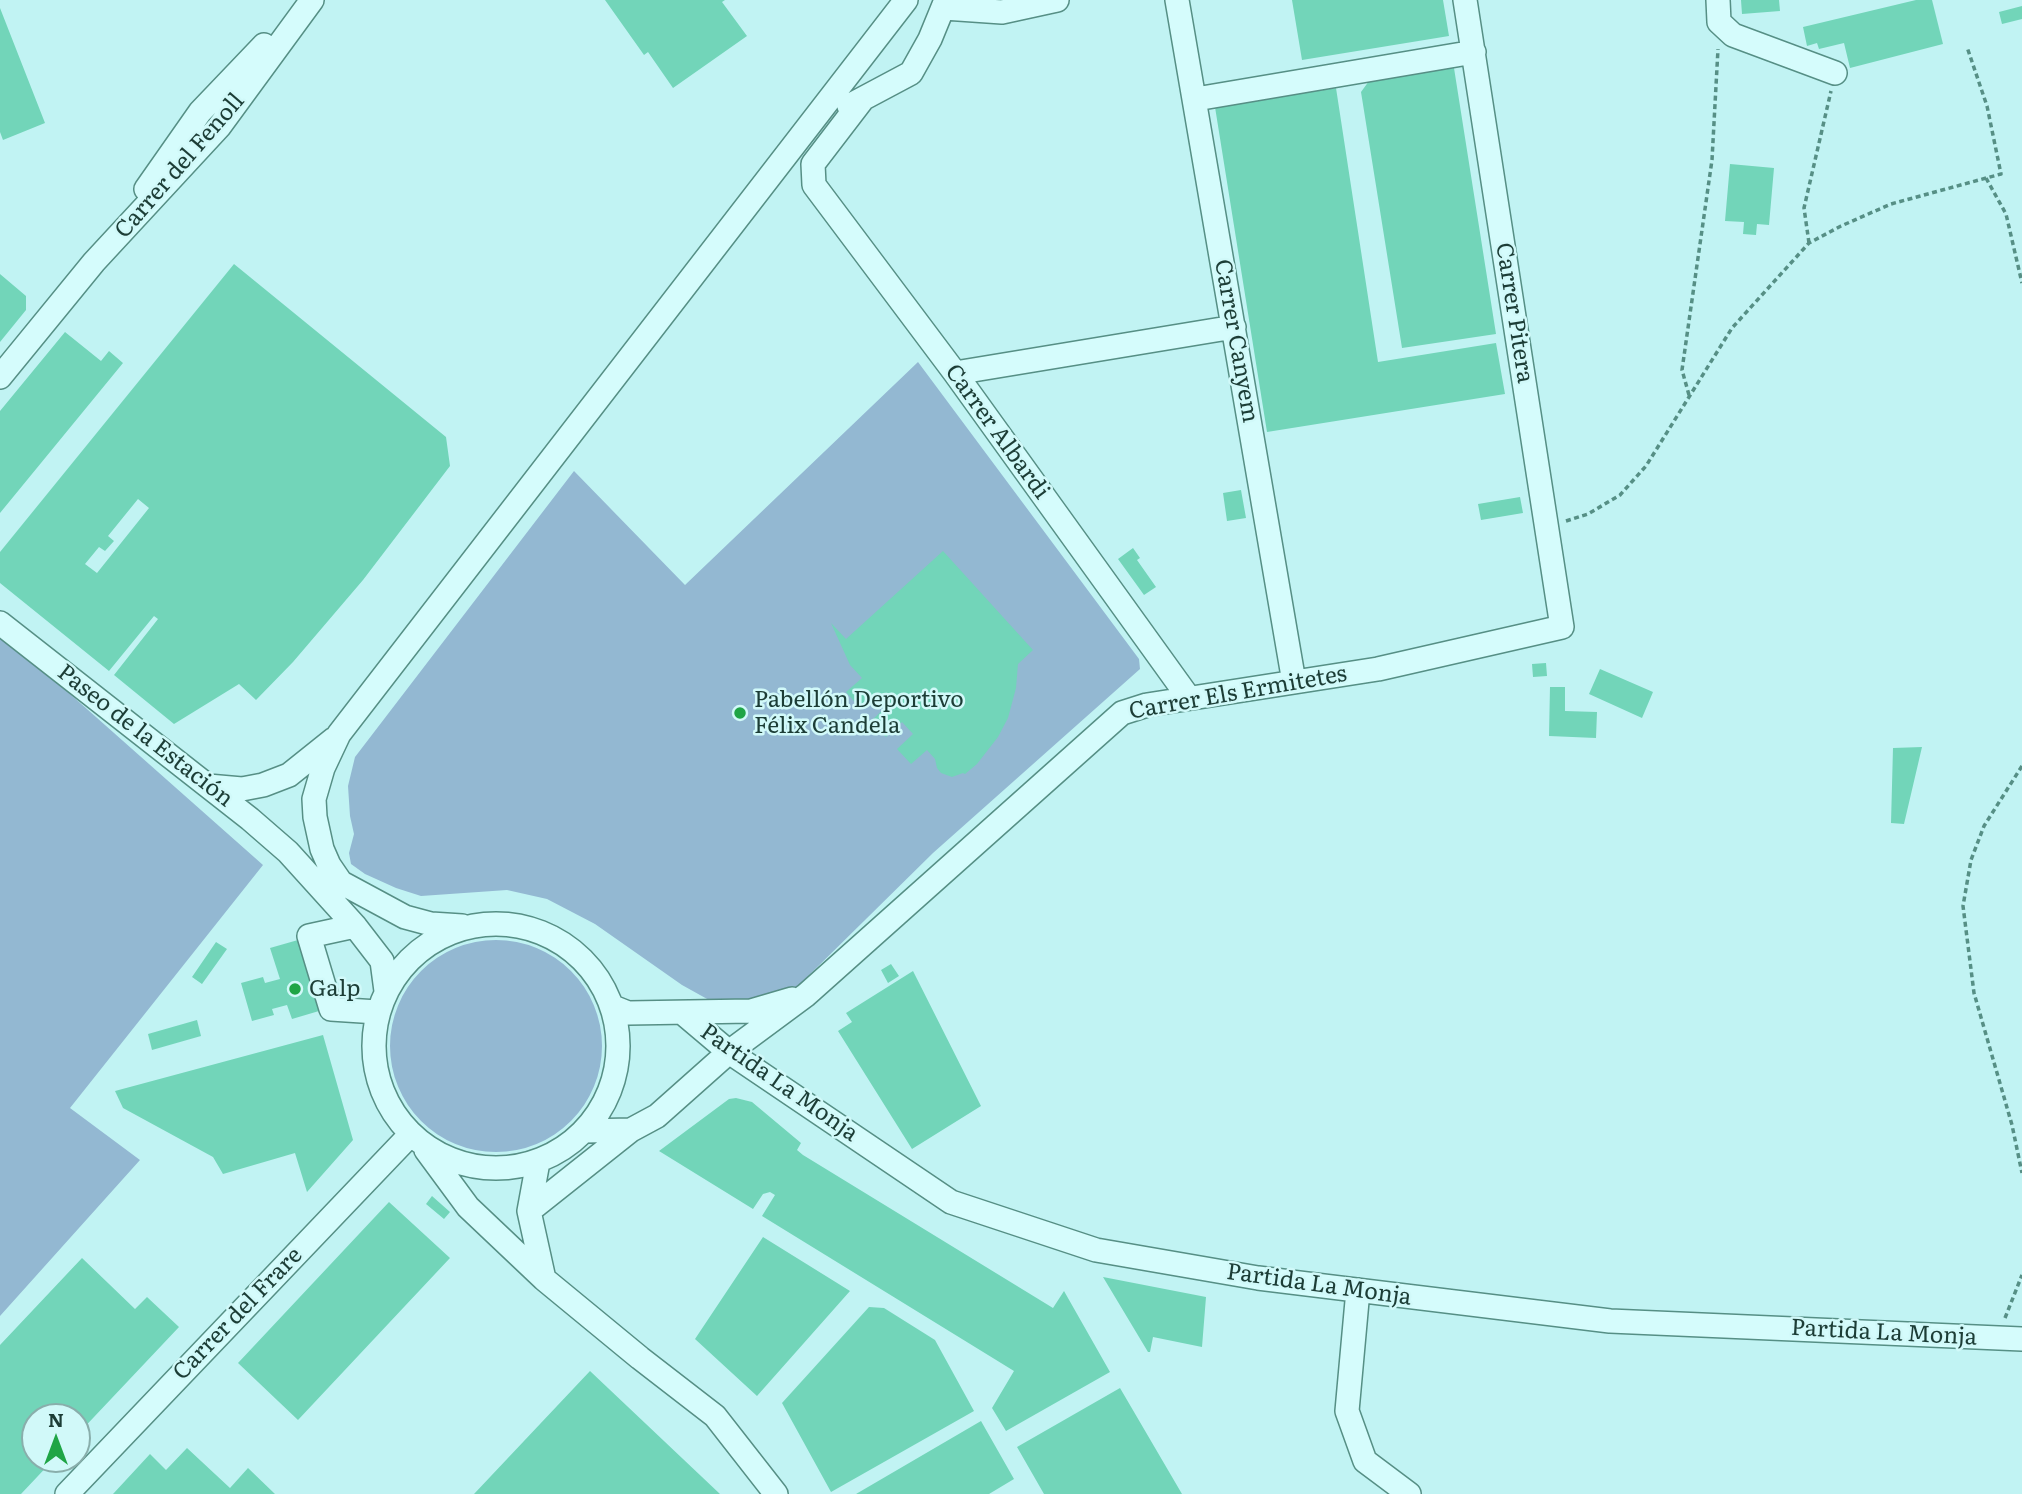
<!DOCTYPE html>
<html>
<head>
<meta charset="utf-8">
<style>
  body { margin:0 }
  #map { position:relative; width:2022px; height:1494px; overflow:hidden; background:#c1f3f3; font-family:Literata,serif }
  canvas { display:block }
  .north { position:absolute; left:21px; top:1403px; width:70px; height:70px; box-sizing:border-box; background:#d1f9f9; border:2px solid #89aeab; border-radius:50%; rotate:0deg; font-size:19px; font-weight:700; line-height:28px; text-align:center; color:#1c3d36 }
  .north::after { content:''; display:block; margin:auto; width:24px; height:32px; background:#1fa546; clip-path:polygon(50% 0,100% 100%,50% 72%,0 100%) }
</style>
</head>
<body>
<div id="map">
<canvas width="2022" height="1494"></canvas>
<div class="north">N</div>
</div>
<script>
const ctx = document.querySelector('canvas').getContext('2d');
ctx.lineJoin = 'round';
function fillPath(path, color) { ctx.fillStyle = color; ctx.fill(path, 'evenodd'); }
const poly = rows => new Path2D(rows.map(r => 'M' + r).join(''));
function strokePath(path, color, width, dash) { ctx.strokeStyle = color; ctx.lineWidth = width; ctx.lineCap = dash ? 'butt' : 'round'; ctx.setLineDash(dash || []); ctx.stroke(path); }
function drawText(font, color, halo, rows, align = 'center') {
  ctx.font = font + ' Literata,serif'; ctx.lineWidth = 5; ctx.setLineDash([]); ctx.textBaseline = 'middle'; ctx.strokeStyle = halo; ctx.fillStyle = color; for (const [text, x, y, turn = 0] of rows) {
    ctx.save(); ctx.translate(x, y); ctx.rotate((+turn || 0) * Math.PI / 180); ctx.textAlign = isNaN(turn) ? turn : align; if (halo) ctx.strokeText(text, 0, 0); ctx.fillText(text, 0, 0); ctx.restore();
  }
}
const green = poly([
  [918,362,1139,659,1140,669,933,853,795,989,745,1002,709,1000,682,985,595,924,547,899,507,890,421,896,396,888,365,874,351,864,349,853,354,834,350,816,348,786,355,757,574,471,685,585],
  [0,632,263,865,70,1108,140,1160,0,1316],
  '390 1046a106 106 0 1 1 212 0a106 106 0 1 1-212 0Z'
]);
const building = poly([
  [605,0,725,0,722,2,747,36,673,88,648,52,644,55],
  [1292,0,1443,0,1449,36,1302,60],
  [1741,0,1779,0,1780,11,1742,14],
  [1916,0,1932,0,1943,44,1850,68,1844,43,1819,49,1817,43,1807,46,1803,27],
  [2022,6,2022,19,2002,24,1999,12],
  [0,8,45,123,3,140,0,132],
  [1454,68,1496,334,1402,348,1361,92,1369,81],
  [1336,88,1378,362,1496,343,1505,394,1267,432,1215,107],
  [1730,164,1774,168,1769,225,1757,224,1756,235,1743,234,1744,222,1725,221],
  [234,264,446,437,450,466,363,580,293,662,256,700,239,684,174,724,114,675,158,619,154,616,109,671,0,583,0,552],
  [138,499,149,508,97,573,85,564,99,547,105,551,114,541,108,536],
  [0,274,26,296,26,310,0,342],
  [65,332,101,361,109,351,123,363,0,513,0,411],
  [1241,490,1246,518,1227,521,1223,493],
  [1520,497,1523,513,1481,520,1478,504],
  [1133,548,1140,558,1137,560,1156,587,1144,595,1118,559],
  [943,551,1033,650,1018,664,1016,688,1008,718,998,737,977,764,965,774,963,773,952,777,941,773,937,768,935,759,927,750,911,764,897,749,913,734,902,722,886,737,871,721,887,706,876,694,860,708,846,692,862,678,850,665,831,623,846,639],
  [1546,663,1547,676,1533,677,1532,664],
  [1600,669,1653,692,1642,718,1589,694],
  [1550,687,1565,687,1565,711,1597,712,1596,738,1549,736],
  [1922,747,1904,824,1891,823,1893,748],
  [298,940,319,1011,292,1019,287,1005,272,1009,274,1015,252,1021,241,983,263,977,265,983,280,979,270,948],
  [216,942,227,949,202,984,192,977],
  [891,964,899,976,888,983,881,970],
  [913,971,981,1106,912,1149,838,1031,852,1022,846,1013],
  [197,1020,201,1036,152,1050,148,1034],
  [323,1035,353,1140,307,1192,295,1153,223,1174,213,1157,123,1108,115,1091],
  [736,1098,752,1102,801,1143,797,1150,803,1155,1053,1308,1064,1291,1110,1372,1006,1431,992,1408,1014,1371,762,1216,775,1195,770,1192,763,1194,753,1209,659,1151,729,1099],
  [432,1196,450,1212,444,1219,426,1204],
  [389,1202,450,1258,298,1420,238,1363],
  [763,1237,850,1291,757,1396,695,1339],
  [82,1258,135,1309,147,1297,179,1327,77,1435,77,1417,35,1417,35,1459,54,1459,21,1494,0,1494,0,1345],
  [1103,1277,1206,1297,1202,1347,1153,1337,1150,1352,1148,1352],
  [869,1307,884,1308,935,1340,974,1411,831,1492,782,1403],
  [590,1371,720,1494,474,1494],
  [1120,1388,1182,1494,1044,1494,1017,1447],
  [981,1421,1014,1479,989,1494,856,1494],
  [187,1448,230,1488,248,1468,275,1494,113,1494,150,1454,166,1470]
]);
const path = poly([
  [1986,178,2006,214,2022,283],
  [1809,243,1804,208,1831,91],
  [1689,395,1682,370,1712,160,1718,49],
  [1566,521,1588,514,1620,495,1646,466,1732,328,1809,243,1841,226,1891,204,2001,174,1987,106,1967,47],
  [2022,766,1984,826,1971,860,1963,906,1974,993,2012,1125,2022,1173],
  [2005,1318,2022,1275]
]);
const minor = poly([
  [949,0,944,8,1002,12,1057,0],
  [1177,0,1294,682],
  [1718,0,1719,22,1733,35,1835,73],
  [1196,99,1474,52],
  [862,100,813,164,814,185,955,373,1189,698],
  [849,106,911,73,930,39,946,0],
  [146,189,200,112,264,45],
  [955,373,1234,327],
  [0,377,94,262,219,127,312,0],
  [0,623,250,819,288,852,355,926,382,961,386,991],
  [208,786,242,789,263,785,289,775,334,739],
  [329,876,405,917,431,924,462,926],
  [342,884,329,865,322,849,315,817,314,799,323,768,339,734,906,0],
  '374 1046a122 122 0 1 1 244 0a122 122 0 1 1-244 0Z',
  [355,926,309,936,331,1009,377,1012],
  [613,1007,628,1013,751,1011,792,999],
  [684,1014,729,1052,951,1202,1096,1250,1258,1278,1610,1321,2022,1339],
  [585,1131,631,1130,657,1116,729,1052,806,995,1122,713,1147,705,1378,669,1562,627,1465,0],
  [426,1150,468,1207,544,1279,640,1358,715,1416,776,1494],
  [538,1162,529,1211,544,1279],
  [529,1211,631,1130],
  [1358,1290,1347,1411,1365,1461,1409,1494],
  [67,1494,410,1135]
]);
const markers = [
  [740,713,7,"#1fa546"],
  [295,989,7,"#1fa546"]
];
const streetNames = [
  ["Carrer del Fenoll",180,166,-49],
  ["Carrer Pitera",1514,313,81],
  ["Carrer Canyem",1236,341,80],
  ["Carrer Albardi",997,432,54],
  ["Carrer Els Ermitetes",1238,693,-10],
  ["Paseo de la Estación",145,736,38],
  ["Partida La Monja",779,1083,35],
  ["Partida La Monja",1319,1285,8],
  ["Carrer del Frare",238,1314,-46],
  ["Partida La Monja",1884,1333,3]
];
const poiNames = [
  ["Pabellón Deportivo",754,700],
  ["Félix Candela",754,726],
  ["Galp",309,989]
];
fillPath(green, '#93b8d2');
fillPath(building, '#72d5b9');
strokePath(minor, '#568f85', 26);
strokePath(path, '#568f85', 3.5, [5, 3.5]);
strokePath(minor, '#d5fcfc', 23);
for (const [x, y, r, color] of markers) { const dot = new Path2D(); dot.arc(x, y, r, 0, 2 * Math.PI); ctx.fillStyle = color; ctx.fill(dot); strokePath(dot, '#d1f9f9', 2.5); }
drawText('23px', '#1c3d36', '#d1f9f9', streetNames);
drawText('23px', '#1c3d36', '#d1f9f9', poiNames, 'left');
</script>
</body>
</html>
